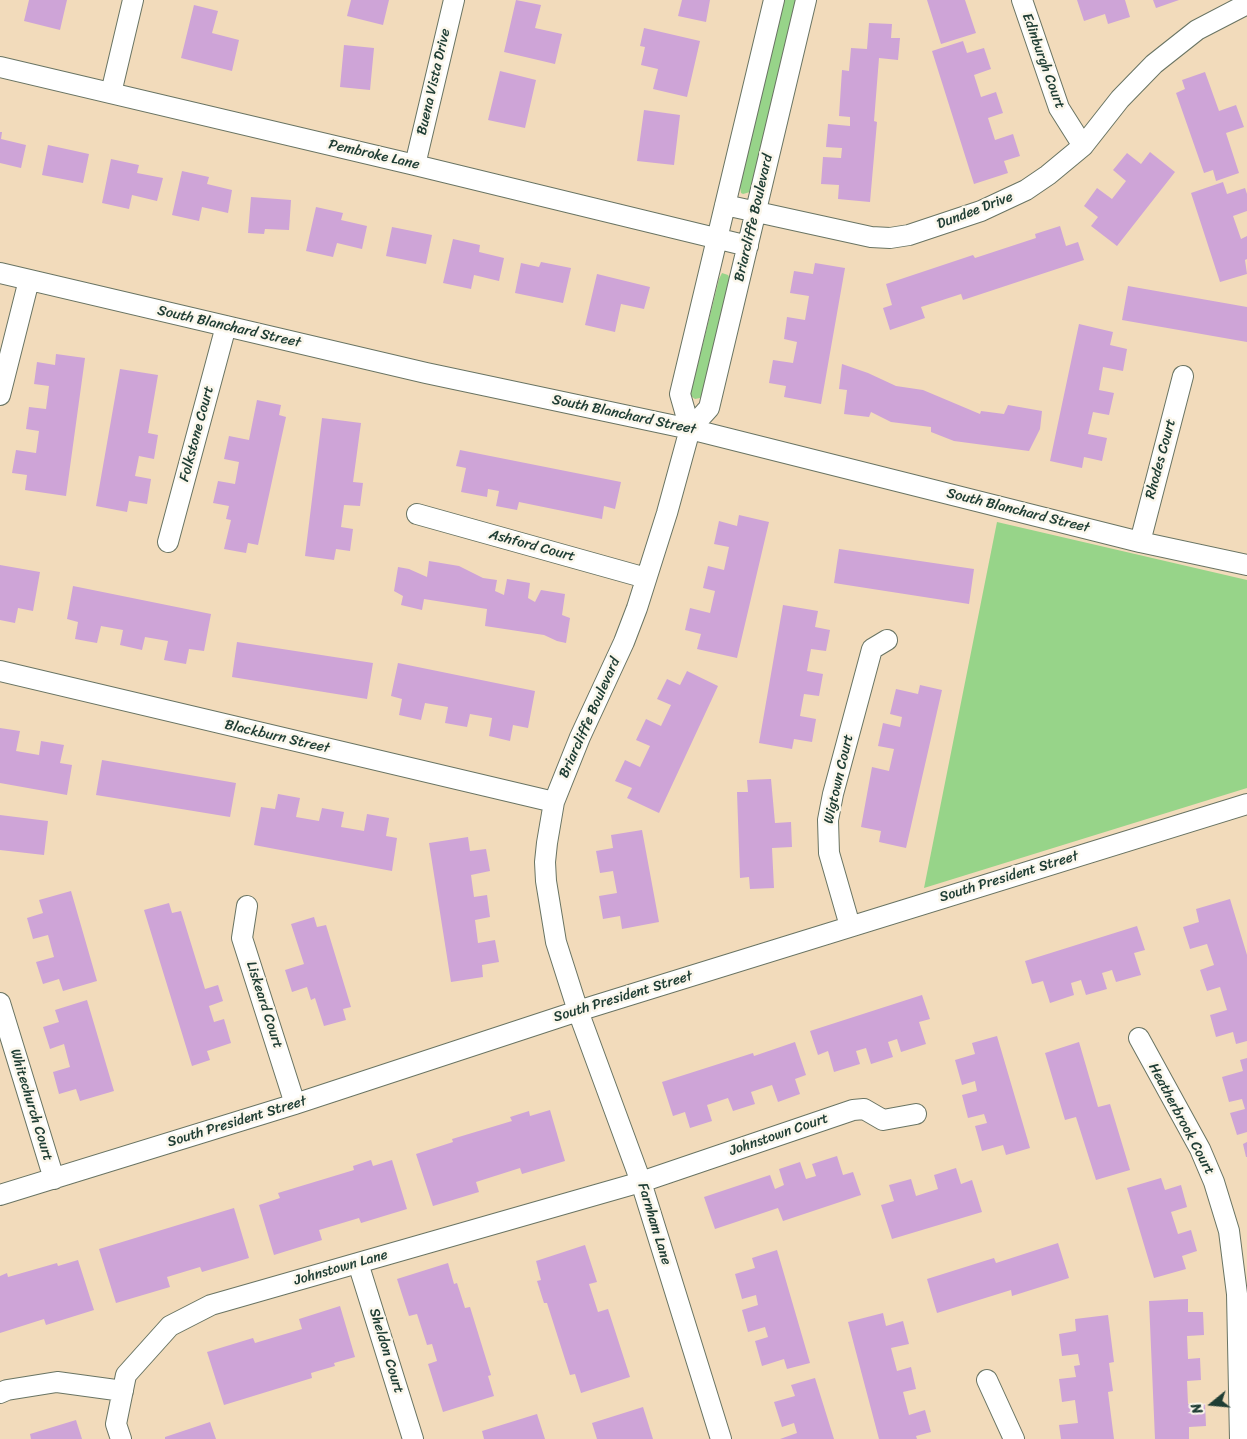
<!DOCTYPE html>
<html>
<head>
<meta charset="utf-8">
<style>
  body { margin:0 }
  #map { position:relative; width:1247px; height:1439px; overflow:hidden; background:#f2dbbb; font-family:Sriracha,sans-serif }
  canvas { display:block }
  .north { position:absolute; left:1187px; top:1379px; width:50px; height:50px; -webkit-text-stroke:4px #fbf7ec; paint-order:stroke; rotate:253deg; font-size:14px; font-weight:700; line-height:20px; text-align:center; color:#1f3d34 }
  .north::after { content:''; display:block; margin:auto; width:18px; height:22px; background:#1f3d34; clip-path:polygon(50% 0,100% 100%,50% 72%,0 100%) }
</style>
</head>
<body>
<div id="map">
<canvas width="1247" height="1439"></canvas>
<div class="north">N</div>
</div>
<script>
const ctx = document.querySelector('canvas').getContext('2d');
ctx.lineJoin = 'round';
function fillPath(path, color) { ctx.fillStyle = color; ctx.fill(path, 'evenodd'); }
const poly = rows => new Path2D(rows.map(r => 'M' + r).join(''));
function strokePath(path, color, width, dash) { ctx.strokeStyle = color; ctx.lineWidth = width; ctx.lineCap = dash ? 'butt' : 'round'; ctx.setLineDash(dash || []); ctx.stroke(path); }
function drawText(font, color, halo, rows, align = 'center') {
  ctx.font = font + ' Sriracha,sans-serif'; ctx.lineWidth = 5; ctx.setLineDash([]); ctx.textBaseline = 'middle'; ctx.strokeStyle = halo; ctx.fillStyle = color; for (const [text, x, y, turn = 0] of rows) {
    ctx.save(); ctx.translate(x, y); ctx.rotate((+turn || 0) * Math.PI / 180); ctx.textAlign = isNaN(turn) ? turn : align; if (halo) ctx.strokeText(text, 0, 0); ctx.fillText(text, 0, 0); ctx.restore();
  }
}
const green = poly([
  [784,0,796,0,750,192,743,194,741,193,740,187],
  [722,273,728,275,730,279,703,395,700,398,695,399,691,396,691,392,719,279],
  [997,522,1247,580,1247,788,924,888]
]);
const building = poly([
  [29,0,67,0,60,30,24,21],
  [351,0,389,0,383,25,347,16],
  [516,0,541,5,535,28,562,34,555,64,504,52],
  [682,0,710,0,706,22,678,16],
  [927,0,965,0,976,33,941,44],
  [1077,0,1125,0,1130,17,1108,24,1105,14,1084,21],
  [1153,0,1179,0,1156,8],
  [194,5,218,11,212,33,239,40,232,71,181,58],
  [869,23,892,24,891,38,900,38,898,60,879,58,874,121,877,122,870,202,838,199,839,185,821,184,823,157,841,158,842,148,826,147,828,124,850,126,850,117,839,116,842,70,849,71,851,48,867,49],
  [644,28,700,41,687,97,653,89,658,69,641,65,645,47,640,46],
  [963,41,967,53,984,48,991,69,974,75,981,97,996,92,1003,113,988,118,995,140,1013,134,1020,156,1004,161,1008,173,974,184,932,51],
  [344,45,374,48,370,90,340,87],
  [500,71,536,80,525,128,488,120],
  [1205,72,1219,111,1236,105,1244,127,1226,133,1239,173,1216,181,1213,170,1204,173,1176,93,1185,89,1182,80],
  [644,110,680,115,674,165,637,161],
  [0,132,2,132,1,139,26,145,21,168,0,163],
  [48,145,89,154,83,183,42,175],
  [1150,152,1175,172,1117,246,1091,226,1098,217,1084,206,1097,188,1112,199,1126,181,1113,170,1127,153,1141,164],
  [111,159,139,165,137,173,163,178,157,201,132,195,129,209,102,203],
  [182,171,209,177,207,184,232,190,228,213,202,207,199,221,172,215],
  [1223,182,1227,194,1245,188,1247,194,1247,211,1233,216,1241,239,1247,236,1247,259,1245,260,1247,274,1220,282,1191,193],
  [251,197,291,200,289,230,265,229,264,234,248,233],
  [316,207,343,213,341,220,367,226,362,249,337,243,333,257,306,251],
  [1060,226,1066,246,1078,242,1084,260,963,300,961,294,921,307,925,318,890,330,883,308,892,305,886,284,973,255,975,258,1036,238,1035,234],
  [392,227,432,235,426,264,386,256],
  [453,239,480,245,479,252,504,258,499,281,474,275,471,289,443,283],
  [541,262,571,268,563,303,515,293,521,263,539,267],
  [815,263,845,268,821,404,784,397,786,386,769,383,773,360,793,363,797,342,784,339,787,317,805,320,809,296,790,293,794,271,813,274],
  [597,274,650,287,644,309,621,304,615,332,585,325],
  [1128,286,1247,307,1247,342,1122,320],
  [1079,324,1113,332,1110,345,1127,349,1123,371,1103,367,1099,390,1114,393,1109,415,1093,412,1088,434,1107,438,1102,461,1084,457,1082,468,1050,461],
  [56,354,85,358,66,496,25,490,27,475,12,473,16,450,36,453,39,431,26,429,29,407,46,409,49,386,34,384,37,362,55,365],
  [842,364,868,373,896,386,923,390,980,414,981,411,1004,414,1008,405,1042,411,1040,429,1029,451,954,441,931,432,931,427,891,422,871,412,869,417,844,414,847,390,839,389],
  [120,369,158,375,148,433,158,435,154,459,139,456,135,476,151,479,147,504,129,501,127,512,96,506],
  [257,400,281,405,279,415,286,417,258,545,248,543,246,553,224,549,231,520,226,519,229,506,213,503,218,481,235,484,239,462,224,459,229,436,249,440],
  [322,418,361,423,353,482,363,483,360,506,344,505,341,527,353,529,350,551,336,549,334,560,305,556],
  [460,450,621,482,615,509,604,506,602,519,519,502,517,510,496,506,499,491,488,489,487,497,461,492,466,468,456,466],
  [739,515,769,522,737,658,697,649,701,634,685,630,690,608,710,613,715,591,703,588,708,566,724,570,729,547,714,544,719,521,737,526],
  [839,549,974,569,969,604,834,583],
  [429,561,459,566,483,578,497,580,495,591,504,595,507,579,530,583,528,598,535,602,541,590,565,594,562,615,570,618,566,643,557,641,544,635,485,626,487,609,424,599,422,610,401,605,403,596,394,591,398,567,409,569,427,577],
  [0,565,40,572,33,611,18,608,15,623,0,620],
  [73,586,211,614,204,651,189,649,186,664,164,660,168,641,145,637,142,650,120,645,123,630,101,626,97,643,75,639,78,622,67,619],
  [783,605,818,611,815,627,830,630,826,651,811,649,807,671,823,674,819,696,804,694,800,716,816,719,812,742,794,739,792,749,759,743],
  [237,642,373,663,367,699,232,677],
  [398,663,535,691,528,728,513,725,510,741,489,736,492,718,470,714,467,727,445,723,448,707,425,703,421,720,399,715,402,699,391,696],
  [687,671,718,686,659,813,627,798,632,788,615,781,625,760,640,767,650,746,636,740,646,719,661,726,671,705,657,699,667,679,680,685],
  [920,685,942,690,906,848,879,842,881,831,861,827,872,767,889,771,894,749,878,746,883,723,900,727,902,717,890,714,896,689,918,694],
  [0,728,20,731,16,751,39,755,41,741,64,745,60,763,72,765,67,795,0,783],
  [102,760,236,783,230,817,96,795],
  [771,779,775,823,791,822,792,847,772,848,774,888,750,889,749,877,740,878,737,792,748,792,747,780],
  [278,794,300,798,296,817,319,821,322,808,344,812,341,827,364,831,367,814,389,818,386,836,397,838,392,871,254,845,261,807,275,809],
  [0,815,48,821,44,855,0,850],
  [642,830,659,922,622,929,620,916,603,919,599,896,617,893,613,871,600,873,596,851,613,848,611,835],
  [468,837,470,851,486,849,490,871,471,875,474,897,487,895,490,917,475,920,478,943,495,940,499,962,482,965,483,977,451,982,429,843],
  [71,891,97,981,63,991,59,979,43,984,36,962,54,957,48,935,33,939,27,918,43,913,39,900],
  [1230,899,1247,955,1247,1041,1236,1044,1233,1032,1216,1037,1210,1015,1227,1010,1220,987,1207,991,1200,970,1214,965,1207,944,1190,949,1183,927,1199,922,1196,909],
  [169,903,172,913,181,911,205,989,218,985,223,1001,209,1006,214,1022,224,1019,231,1043,207,1051,210,1060,192,1066,144,910],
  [314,917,317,927,326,925,351,1007,343,1009,346,1020,324,1026,315,998,311,1000,307,987,292,992,285,970,304,964,291,924],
  [1137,926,1145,950,1134,953,1141,975,1116,982,1112,970,1102,973,1107,989,1086,995,1081,980,1071,983,1074,995,1050,1003,1043,981,1032,984,1025,961],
  [922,995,930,1019,919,1022,926,1044,901,1052,897,1039,888,1042,893,1057,871,1064,866,1048,856,1051,860,1064,834,1072,828,1051,818,1055,810,1031],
  [87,1000,114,1091,80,1101,76,1089,59,1094,53,1072,70,1067,64,1044,50,1049,43,1027,59,1022,55,1010],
  [997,1036,1030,1148,1006,1155,1003,1145,982,1151,975,1126,987,1123,984,1114,968,1118,962,1095,977,1091,975,1081,962,1085,955,1060,975,1054,972,1043],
  [795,1042,806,1075,795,1079,800,1094,778,1102,772,1085,751,1092,755,1104,733,1111,728,1098,707,1105,712,1121,690,1128,685,1112,673,1116,662,1082,753,1053,754,1056],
  [1079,1042,1098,1107,1110,1104,1130,1170,1096,1180,1076,1117,1065,1120,1045,1053],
  [1247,1058,1247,1132,1237,1135,1230,1113,1245,1109,1242,1099,1229,1102,1222,1077,1243,1071,1240,1060],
  [550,1110,565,1161,522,1174,520,1168,476,1182,479,1192,433,1206,416,1154,453,1142,452,1139,512,1121,510,1117,529,1111,530,1116],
  [1247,1142,1247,1157,1246,1157,1243,1144],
  [837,1156,843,1175,853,1172,861,1195,783,1221,778,1208,715,1229,704,1197,770,1175,775,1189,784,1185,779,1169,800,1162,806,1179,816,1176,812,1164],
  [371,1160,373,1166,392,1160,407,1209,361,1223,359,1218,319,1230,322,1240,274,1255,259,1205,280,1198,278,1193,354,1170,353,1166],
  [956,1168,961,1184,972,1180,982,1212,892,1239,881,1205,894,1201,889,1185,911,1179,916,1196,938,1189,934,1175],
  [1161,1178,1165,1190,1181,1185,1187,1207,1171,1212,1178,1234,1191,1230,1197,1251,1182,1256,1186,1269,1154,1278,1127,1188],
  [234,1208,249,1258,202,1272,200,1267,167,1277,170,1287,116,1303,99,1249],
  [1058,1243,1069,1278,1012,1296,1011,1290,937,1313,927,1279,994,1258,996,1263],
  [585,1245,597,1282,589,1284,598,1312,608,1309,630,1377,581,1393,575,1374,570,1375,547,1303,544,1303,537,1281,541,1280,536,1261],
  [777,1250,810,1363,787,1369,784,1359,762,1366,755,1341,768,1337,765,1327,748,1332,742,1310,758,1305,756,1295,742,1299,735,1274,755,1268,752,1258],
  [78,1260,94,1310,46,1325,44,1319,0,1333,0,1276,7,1273,8,1277,57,1263,58,1266],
  [448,1263,454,1284,457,1283,465,1308,470,1307,491,1375,488,1376,494,1396,443,1412,428,1364,437,1361,432,1344,427,1345,417,1314,409,1316,397,1279],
  [1188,1299,1188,1312,1203,1312,1204,1335,1187,1336,1188,1359,1200,1358,1201,1380,1187,1381,1188,1404,1205,1404,1206,1426,1189,1427,1189,1439,1155,1439,1149,1301],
  [340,1306,355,1357,334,1363,335,1366,311,1373,312,1378,224,1405,207,1352,253,1338,255,1343,302,1329,299,1319],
  [883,1313,886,1326,903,1321,909,1344,891,1348,897,1371,911,1367,916,1389,903,1392,909,1415,925,1410,931,1432,916,1436,917,1439,879,1439,848,1322],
  [1108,1315,1114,1362,1109,1363,1113,1391,1108,1392,1114,1439,1061,1439,1059,1425,1078,1423,1075,1400,1062,1402,1059,1379,1076,1377,1074,1366,1080,1365,1078,1354,1062,1356,1059,1334,1076,1331,1075,1319],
  [815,1378,834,1439,780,1439,797,1433,794,1423,782,1427,774,1402,795,1396,791,1385],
  [643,1407,653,1439,597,1439,592,1423],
  [537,1414,545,1439,484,1439,482,1431],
  [76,1420,82,1439,31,1439,30,1434],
  [210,1422,216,1439,165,1439,165,1437]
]);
const street = poly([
  [1022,0,1059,108,1083,146],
  [0,67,415,165,748,246],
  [111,93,133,0],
  [415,165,454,0],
  [725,205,871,237,890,238,909,235,981,211,1026,190,1048,175,1083,146,1120,99,1154,64,1197,30,1247,4],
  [0,273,426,373,690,429,1140,542,1247,565],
  [0,395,29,280],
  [690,429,680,394,774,0],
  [417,514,646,578],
  [168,542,226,326],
  [1140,542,1183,376],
  [0,671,554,802],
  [247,906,242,938,295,1104],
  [850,926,829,853,828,820,833,794,872,649,887,640],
  [0,1003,54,1179],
  [1139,1038,1200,1149,1214,1182,1229,1231,1237,1294,1240,1439],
  [0,1195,295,1104,578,1011,1247,804],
  [358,1263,413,1439],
  [987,1380,1014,1439],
  [0,1393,7,1390,57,1382,123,1391],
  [121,1439,116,1424,126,1375,170,1326,211,1305,641,1182,853,1110,864,1109,883,1120,916,1114],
  [721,1439,641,1182,578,1011,556,942,546,881,545,862,547,843,554,802,580,737,624,642,637,608,667,513,690,429,709,408,806,0]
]);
const streetNames = [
  ["Edinburgh Court",1043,61,70],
  ["Buena Vista Drive",434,82,-77],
  ["Pembroke Lane",374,155,13],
  ["Dundee Drive",975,211,-21],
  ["Briarcliffe Boulevard",754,218,-77],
  ["South Blanchard Street",229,327,13],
  ["South Blanchard Street",624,415,12],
  ["Folkstone Court",197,434,-75],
  ["Rhodes Court",1161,459,-75],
  ["South Blanchard Street",1018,511,14],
  ["Ashford Court",532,546,15],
  ["Briarcliffe Boulevard",590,718,-66],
  ["Blackburn Street",277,737,13],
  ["Wigtown Court",839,779,-77],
  ["South President Street",1009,877,-17],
  ["South President Street",623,997,-17],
  ["Liskeard Court",264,1005,72],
  ["Whitechurch Court",31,1105,73],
  ["Heatherbrook Court",1181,1119,62],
  ["South President Street",237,1122,-17],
  ["Johnstown Court",779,1135,-19],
  ["Farnham Lane",654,1224,73],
  ["Johnstown Lane",341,1268,-16],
  ["Sheldon Court",386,1351,73]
];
fillPath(green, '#97d489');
fillPath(building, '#cea4d7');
strokePath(street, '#697463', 22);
strokePath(street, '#fff', 20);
drawText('14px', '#1f3d34', '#fbf7ec', streetNames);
</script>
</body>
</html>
